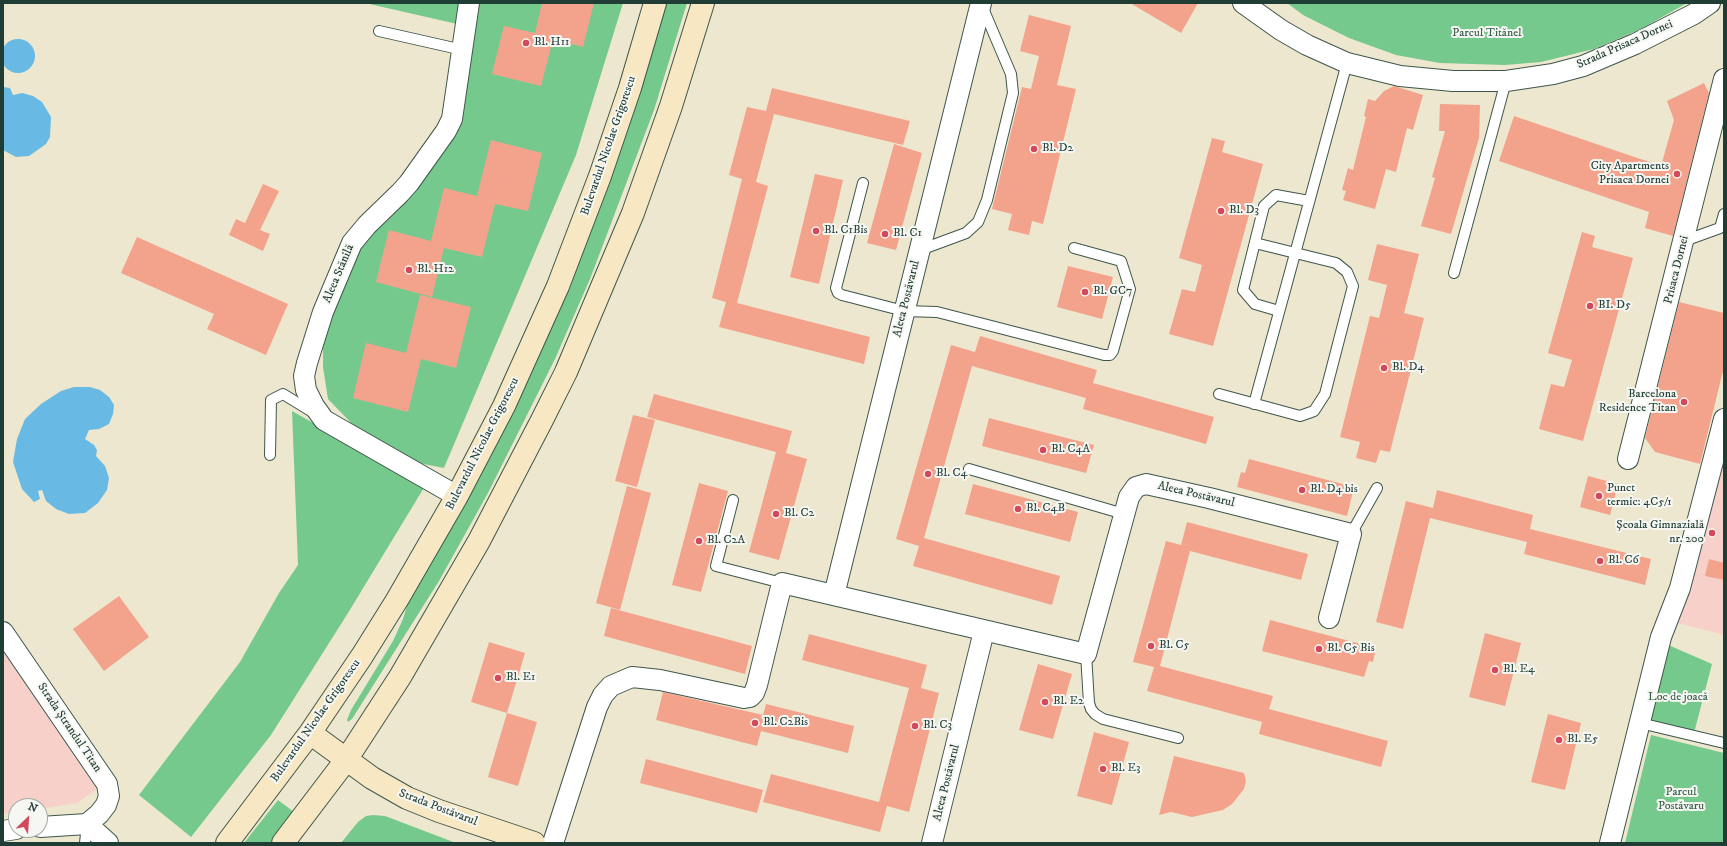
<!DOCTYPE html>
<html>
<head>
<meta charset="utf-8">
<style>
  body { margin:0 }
  #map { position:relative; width:1727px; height:846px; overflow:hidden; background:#ede7cf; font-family:"IM FELL DW Pica",serif }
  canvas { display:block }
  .frame { position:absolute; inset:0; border:4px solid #1f3d34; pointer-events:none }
  .north { position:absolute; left:8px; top:798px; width:40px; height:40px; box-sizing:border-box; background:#f6f6f2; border:1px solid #a0aca6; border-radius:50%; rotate:25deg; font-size:11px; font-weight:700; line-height:16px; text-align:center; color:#1f3d34 }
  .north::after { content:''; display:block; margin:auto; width:14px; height:18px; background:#d1495b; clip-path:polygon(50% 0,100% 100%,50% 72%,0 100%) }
</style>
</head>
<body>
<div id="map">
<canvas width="1727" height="846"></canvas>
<div class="frame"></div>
<div class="north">N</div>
</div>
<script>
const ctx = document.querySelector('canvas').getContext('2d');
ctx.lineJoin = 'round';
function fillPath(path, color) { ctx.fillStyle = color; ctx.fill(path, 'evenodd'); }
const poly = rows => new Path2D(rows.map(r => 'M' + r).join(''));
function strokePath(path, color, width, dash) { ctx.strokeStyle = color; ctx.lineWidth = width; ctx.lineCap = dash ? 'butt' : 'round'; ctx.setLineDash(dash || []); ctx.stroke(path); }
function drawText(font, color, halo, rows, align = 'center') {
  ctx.font = font + ' "IM FELL DW Pica",serif'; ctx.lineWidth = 4; ctx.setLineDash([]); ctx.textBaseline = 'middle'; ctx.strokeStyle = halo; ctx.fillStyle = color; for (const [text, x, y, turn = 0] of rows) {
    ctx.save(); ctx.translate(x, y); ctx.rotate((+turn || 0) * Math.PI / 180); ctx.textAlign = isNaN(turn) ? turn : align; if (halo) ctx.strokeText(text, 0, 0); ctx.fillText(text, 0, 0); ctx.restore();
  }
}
const built = poly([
  [1724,443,1724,635,1677,623],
  [3,651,98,789,77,803,40,809,40,806,16,806,16,812,3,814]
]);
const green = poly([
  [365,3,623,3,576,155,444,468,413,462,357,429,328,399,323,367,323,312,345,257,446,131,466,26],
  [666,3,687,3,654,110,590,279,555,359,488,493,439,581,352,719,348,722,347,720,351,710,393,641,403,619,411,593,469,484,661,21],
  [1287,3,1687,3,1641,29,1594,49,1541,62,1505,65,1440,63,1396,55,1349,38,1303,15],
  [292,411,425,486,348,613,271,735,191,837,139,795,240,662,279,593,298,565],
  [1666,644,1712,664,1694,733,1646,720],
  [1651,735,1724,753,1724,843,1625,843],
  [278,800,294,812,270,843,244,843],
  [373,815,385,816,456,843,341,843,358,822,366,816]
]);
const water = poly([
  '1 56a17 17 0 1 1 34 0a17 17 0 1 1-34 0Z',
  [3,87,10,88,13,95,22,93,33,96,42,102,51,117,50,137,46,144,29,156,16,157,3,150],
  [74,387,90,387,100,390,109,397,114,405,113,414,109,424,99,429,89,430,85,439,94,445,97,450,96,456,105,466,109,478,107,490,98,503,85,513,69,514,56,509,46,501,42,490,38,491,40,499,34,502,22,489,13,462,17,439,25,419,41,404,61,391]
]);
const building = poly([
  [542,3,594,3,583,47,553,39,541,86,492,74,504,26,535,33],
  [1130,3,1198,3,1181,33],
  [1029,15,1071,26,1057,85,1076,89,1043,224,1032,221,1029,235,1008,230,1012,214,992,209,1022,87,1031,89,1039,56,1020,51],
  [1704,83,1709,93,1673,236,1645,228,1649,212,1499,161,1514,116,1661,166,1674,120,1667,101],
  [1394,86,1423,95,1413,130,1407,128,1396,172,1386,169,1375,209,1343,200,1346,191,1342,190,1348,168,1353,170,1366,117,1364,116,1368,99,1375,101,1384,91],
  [772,88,910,121,903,145,774,114,756,182,768,186,737,303,870,337,864,364,719,327,726,302,712,298,742,179,729,175,747,107,766,111],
  [1440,104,1480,105,1479,138,1451,234,1421,226,1435,178,1432,177,1445,131,1439,131],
  [1212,138,1225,141,1222,152,1263,164,1213,346,1169,334,1182,289,1195,292,1202,265,1179,258],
  [491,140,542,153,528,211,495,204,482,257,444,248,432,297,376,282,389,230,431,241,444,188,477,196],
  [894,144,922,153,896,250,867,243],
  [815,174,843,180,819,284,790,277],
  [263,184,279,191,260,230,270,234,263,251,229,235,236,219,245,223],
  [1582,232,1595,236,1592,247,1633,258,1583,441,1539,429,1551,384,1564,387,1572,360,1548,353],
  [137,237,288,304,266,355,207,329,214,314,121,273],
  [1377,244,1419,254,1404,313,1424,318,1390,452,1380,450,1376,463,1356,458,1360,442,1340,437,1370,316,1379,318,1387,285,1368,280],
  [1068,266,1113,277,1102,319,1057,307],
  [420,295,471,307,456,368,421,359,408,412,353,398,366,343,406,353],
  [1679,302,1724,313,1724,367,1700,464,1655,452,1645,438],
  [980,336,1097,370,1093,383,1214,417,1206,444,1083,409,1086,398,972,366,924,538,1060,576,1052,605,913,566,919,546,896,539,951,345,975,352],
  [654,394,792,431,786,453,807,459,779,560,749,552,776,452,647,417],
  [633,415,655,420,637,487,615,481],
  [989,418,1094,445,1086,473,982,446],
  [1249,459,1354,487,1347,516,1237,487,1241,472,1245,473],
  [1588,476,1618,484,1610,515,1580,507],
  [699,483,728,491,701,592,672,585],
  [973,484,1078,512,1070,542,965,514],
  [627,486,651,493,620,610,596,603],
  [1437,490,1533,515,1530,529,1651,559,1645,585,1524,554,1527,542,1430,518,1403,629,1376,622,1406,501,1433,508],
  [1187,522,1308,554,1301,580,1190,551,1160,666,1273,696,1269,709,1388,741,1381,767,1259,734,1262,722,1147,691,1154,667,1133,662,1166,541,1181,545],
  [1709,559,1724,563,1724,580,1705,576],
  [119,596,149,637,104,671,73,629],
  [611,608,752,646,745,674,604,636],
  [1270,620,1376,648,1373,662,1369,661,1364,677,1262,651],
  [1485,633,1521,643,1505,706,1469,697],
  [809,634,927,665,921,688,939,693,909,812,887,806,880,832,763,802,771,774,879,802,909,688,802,660],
  [489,642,525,653,507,713,471,702],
  [1038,664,1072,674,1053,739,1019,730],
  [663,692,763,715,766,704,854,726,848,753,761,731,757,746,656,720],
  [507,713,537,722,518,786,488,777],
  [1548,714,1581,723,1565,790,1531,782],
  [1094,732,1129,742,1112,805,1077,796],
  [1174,756,1244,773,1246,781,1244,789,1232,804,1223,810,1192,817,1171,812,1159,815],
  [646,759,763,790,757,813,640,783]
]);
const lane = poly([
  [379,31,463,50],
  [863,183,836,288,838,293,842,295,904,311,937,312,1104,355,1110,355,1113,351,1130,289,1121,261,1074,248],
  [1684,241,1720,228,1724,214],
  [920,250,966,233,978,222,987,200,1013,93,1011,74,982,6],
  [1454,273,1506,81],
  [1279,311,1255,304,1243,290,1264,206,1276,195,1309,201],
  [1219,394,1300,416,1314,411,1325,394,1353,286,1347,272,1336,263,1255,243],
  [1254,404,1347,63],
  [270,455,271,400,283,394,314,413],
  [969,469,1124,514],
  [733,500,716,566,782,583],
  [1351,534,1377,488],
  [1086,654,1089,703,1091,709,1095,714,1103,719,1178,738],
  [1640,723,1724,743],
  [85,843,87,824]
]);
const street = poly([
  [1243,3,1281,30,1307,45,1347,63,1400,76,1453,81,1506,81,1553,74,1583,66,1635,44,1694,14,1710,3],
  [1628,459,1724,79],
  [457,496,324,420,314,406,306,390,304,376,307,363,323,312,352,243,367,225,400,193,409,183,446,131,452,119,469,3],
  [834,595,981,3],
  [3,632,107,784,109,796,106,805,99,814,87,824],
  [40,827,87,824,108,843],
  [3,831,16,829],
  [553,843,597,707,603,695,611,686,632,677,660,680,744,698,750,697,754,693,757,685,782,583,1086,654,1129,497,1136,487,1146,484,1209,498,1351,534,1329,618],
  [932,843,984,631],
  [1610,843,1661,637,1680,588,1724,419]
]);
const secondary = poly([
  [310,733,372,778,407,798,439,811,534,843],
  [227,843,310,733,362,656,397,600,457,496,504,406,558,286,600,176,630,88,655,3],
  [283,843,346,760,400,677,479,541,542,420,566,372,633,213,671,106,703,3]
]);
const markers = [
  [526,43,4,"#d1495b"],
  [1034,149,4,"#d1495b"],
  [1677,174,4,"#d1495b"],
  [1221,211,4,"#d1495b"],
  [816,231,4,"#d1495b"],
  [885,234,4,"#d1495b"],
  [409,270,4,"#d1495b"],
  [1085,292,4,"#d1495b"],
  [1590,306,4,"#d1495b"],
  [1384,368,4,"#d1495b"],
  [1684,402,4,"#d1495b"],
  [1043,450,4,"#d1495b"],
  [928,474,4,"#d1495b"],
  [1302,490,4,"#d1495b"],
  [1599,496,4,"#d1495b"],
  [1018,509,4,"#d1495b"],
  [776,514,4,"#d1495b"],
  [1712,533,4,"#d1495b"],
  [699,541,4,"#d1495b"],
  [1600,561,4,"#d1495b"],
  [1151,646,4,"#d1495b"],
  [1319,649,4,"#d1495b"],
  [1495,670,4,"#d1495b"],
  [498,678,4,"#d1495b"],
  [1045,702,4,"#d1495b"],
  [755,723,4,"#d1495b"],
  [915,726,4,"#d1495b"],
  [1559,740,4,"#d1495b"],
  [1103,769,4,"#d1495b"]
];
const parkNames = [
  ["Parcul Titănel",1487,34],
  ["Loc de joacă",1678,698],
  ["Parcul",1681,793],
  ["Postăvaru",1681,807]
];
const poiNames = [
  ["Bl. H11",534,43],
  ["Bl. D2",1042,149],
  ["City Apartments",1669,167,"right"],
  ["Prisaca Dornei",1669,181,"right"],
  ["Bl. D3",1229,211],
  ["Bl. C1Bis",824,231],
  ["Bl. C1",893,234],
  ["Bl. H12",417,270],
  ["Bl. GC7",1093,292],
  ["BI. D5",1598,306],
  ["Bl. D4",1392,368],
  ["Barcelona",1676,395,"right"],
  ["Residence Titan",1676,409,"right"],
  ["Bl. C4A",1051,450],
  ["Bl. C4",936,474],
  ["Punct",1607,489],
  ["termic: 4C5/1",1607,503],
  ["Bl. D4 bis",1310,490],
  ["Bl. C4B",1026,509],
  ["Bl. C2",784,514],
  ["Școala Gimnazială",1704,526,"right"],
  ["nr. 200",1704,540,"right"],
  ["Bl. C2A",707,541],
  ["Bl. C6",1608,561],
  ["Bl. C5",1159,646],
  ["Bl. C5 Bis",1327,649],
  ["Bl. E4",1503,670],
  ["Bl. E1",506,678],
  ["Bl. E2",1053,702],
  ["Bl. C2Bis",763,723],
  ["Bl. C3",923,726],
  ["Bl. E5",1567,740],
  ["Bl. E3",1111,769]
];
const streetNames = [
  ["Strada Prisaca Dornei",1625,45,-24],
  ["Bulevardul Nicolae Grigorescu",609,146,-71],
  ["Prisaca Dornei",1677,270,-76],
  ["Aleea Stănilă",339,274,-67],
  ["Aleea Postăvarul",907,299,-76],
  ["Bulevardul Nicolae Grigorescu",483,444,-63],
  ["Aleea Postăvarul",1196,495,13],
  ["Bulevardul Nicolae Grigorescu",316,721,-55],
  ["Strada Ștrandul Titan",69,728,56],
  ["Aleea Postăvarul",947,783,-76],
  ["Strada Postăvarul",438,808,21]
];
fillPath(built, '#f7d1c9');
fillPath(green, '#76c98c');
fillPath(water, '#68b9e3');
fillPath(building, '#f3a38c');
strokePath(lane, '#3e564b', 12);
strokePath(street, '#3e564b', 22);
strokePath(secondary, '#3e564b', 24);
strokePath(lane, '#fff', 10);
strokePath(street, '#fff', 20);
strokePath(secondary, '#f7e8c3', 22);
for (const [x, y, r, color] of markers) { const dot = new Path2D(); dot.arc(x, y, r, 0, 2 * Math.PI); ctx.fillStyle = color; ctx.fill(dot); strokePath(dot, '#f6f6f2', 1.5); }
drawText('12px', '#35604a', '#f6f6f2', parkNames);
drawText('12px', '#1f3d34', '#f6f6f2', poiNames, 'left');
drawText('12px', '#1f3d34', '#f6f6f2', streetNames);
</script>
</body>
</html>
